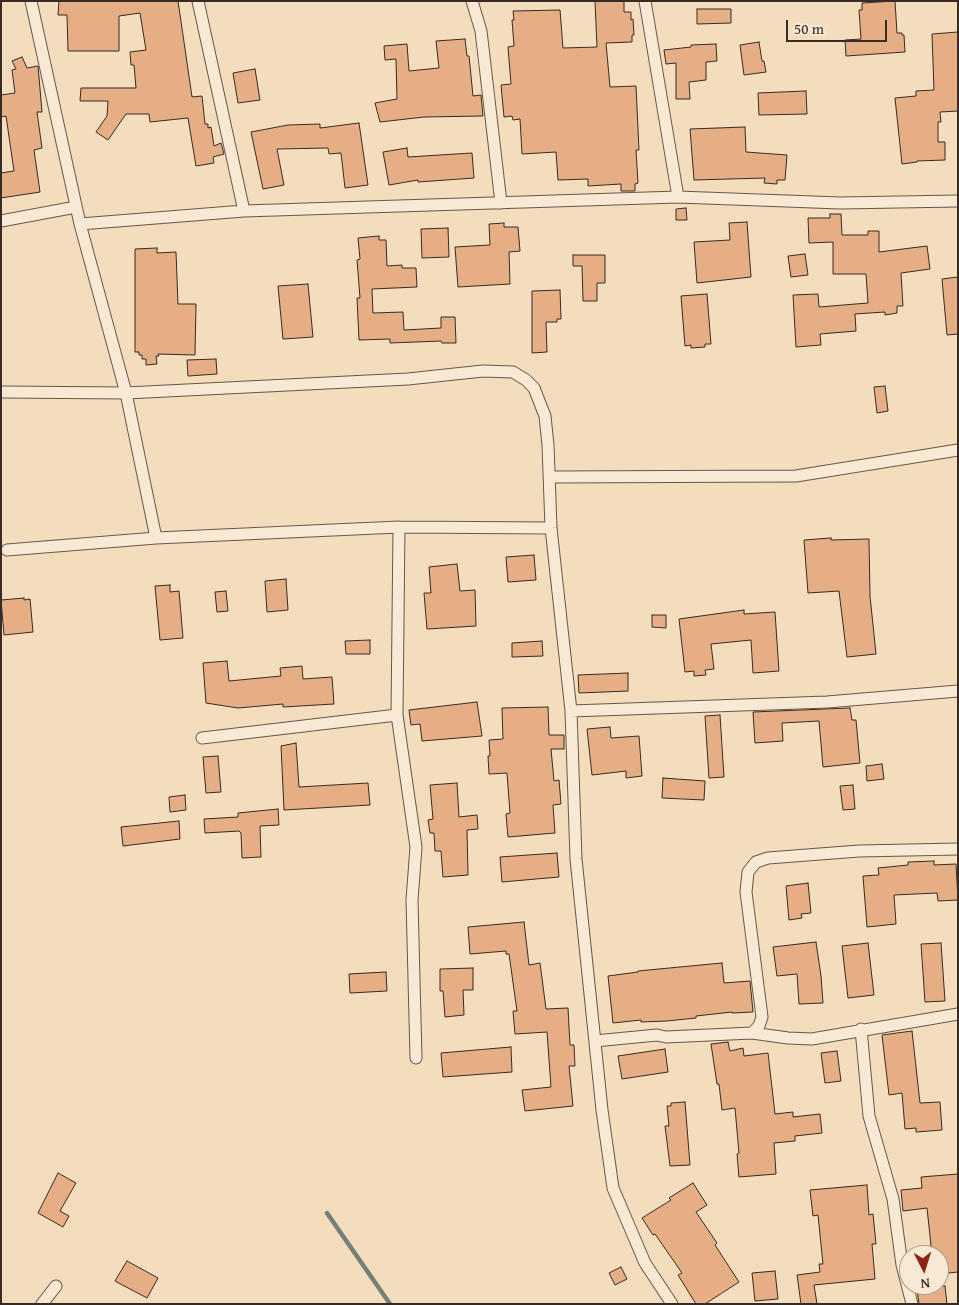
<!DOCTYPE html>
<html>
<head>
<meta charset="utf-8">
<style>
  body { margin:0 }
  #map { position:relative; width:959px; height:1305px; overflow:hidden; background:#f3ddbc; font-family:"Gentium Book Plus",serif }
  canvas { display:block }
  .frame { position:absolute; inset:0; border:2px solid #382b25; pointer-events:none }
  .north { position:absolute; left:899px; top:1245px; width:50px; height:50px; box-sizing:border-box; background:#f7e9d3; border:1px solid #ab9d8d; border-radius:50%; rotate:175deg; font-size:14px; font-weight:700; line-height:20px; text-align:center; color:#382b25 }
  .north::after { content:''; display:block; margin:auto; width:18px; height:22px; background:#8f2418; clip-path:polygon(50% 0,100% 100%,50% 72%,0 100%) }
  .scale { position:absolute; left:786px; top:20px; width:101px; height:22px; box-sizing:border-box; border:2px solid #382b25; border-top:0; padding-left:6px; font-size:15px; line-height:18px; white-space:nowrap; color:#382b25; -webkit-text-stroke:4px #f7e9d3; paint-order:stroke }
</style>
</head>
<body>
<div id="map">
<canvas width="959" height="1305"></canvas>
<div class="frame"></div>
<div class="north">N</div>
<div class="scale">50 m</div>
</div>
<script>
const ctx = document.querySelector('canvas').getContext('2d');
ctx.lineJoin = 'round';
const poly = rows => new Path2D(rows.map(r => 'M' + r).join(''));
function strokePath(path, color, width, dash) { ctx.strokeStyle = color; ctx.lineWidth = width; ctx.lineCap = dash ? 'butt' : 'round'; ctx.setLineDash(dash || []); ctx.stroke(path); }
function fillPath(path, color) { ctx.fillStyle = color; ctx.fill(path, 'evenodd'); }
const stream = poly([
  [327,1213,390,1304]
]);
const building = poly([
  [59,1,178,1,192,97,202,96,205,124,208,124,208,128,211,127,214,146,221,143,224,154,213,157,214,163,196,166,188,118,150,122,149,114,126,114,108,140,96,132,107,116,108,101,80,101,81,88,136,88,134,65,131,65,130,52,146,50,140,13,119,16,119,51,68,51,67,15,58,15,59,1],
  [595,1,624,1,624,12,631,12,631,20,633,19,634,35,632,35,632,42,606,43,610,87,636,86,639,150,636,150,638,183,635,184,635,191,621,191,621,184,588,186,588,179,558,180,556,152,522,154,520,119,513,120,512,116,504,117,501,85,511,84,508,47,514,46,512,20,514,20,513,11,560,10,563,48,597,47,595,1],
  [895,1,897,33,902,33,902,35,904,35,905,52,846,56,845,40,861,39,859,10,862,10,862,3,895,1],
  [697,9,731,9,731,23,697,24,697,9],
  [958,32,958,111,940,112,941,122,938,122,938,142,945,142,945,160,917,161,917,162,902,164,895,98,916,96,916,91,934,90,932,34,958,32],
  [465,39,467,56,469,56,473,96,481,95,483,116,424,117,380,122,375,103,397,99,396,59,385,60,384,46,407,44,409,71,439,68,436,41,465,39],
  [759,42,762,61,764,61,766,72,744,75,740,45,759,42],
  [716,44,717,61,706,62,706,80,689,82,690,99,676,99,676,63,666,64,664,50,691,47,691,45,716,44],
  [22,57,27,68,38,66,42,112,37,112,42,148,34,150,40,192,1,198,1,173,14,171,6,116,1,117,1,95,15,93,12,70,16,69,12,61,22,57],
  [255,69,260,100,238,103,233,73,255,69],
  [806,91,807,114,759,115,758,93,806,91],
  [359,123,368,185,345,188,341,153,329,154,328,148,277,149,284,185,263,189,251,132,288,125,320,124,320,128,359,123],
  [745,127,746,152,787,155,785,180,777,180,777,184,764,183,765,178,694,180,690,129,745,127],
  [407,148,408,157,472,153,474,178,418,182,418,180,389,185,383,152,407,148],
  [686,208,687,220,676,220,676,209,686,208],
  [830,214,841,214,842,235,868,235,868,231,879,231,879,252,927,246,930,269,901,273,903,306,897,306,897,313,885,315,885,312,855,314,856,331,820,334,821,345,796,347,793,295,818,294,819,307,868,303,866,274,833,274,833,242,809,243,808,218,830,218,830,214],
  [747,222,751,277,697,283,694,242,730,240,729,223,747,222],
  [504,223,504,227,518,227,520,251,509,252,510,284,458,287,455,247,490,245,489,224,504,223],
  [448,228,449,257,422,258,421,229,448,228],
  [379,236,379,240,386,240,387,266,402,265,402,268,416,268,417,287,372,289,373,313,403,312,404,330,441,328,441,317,455,317,456,343,442,343,441,341,390,343,390,339,359,340,357,298,360,298,357,260,360,259,358,238,379,236],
  [157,248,157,253,176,252,178,304,196,304,195,355,158,354,159,356,156,356,157,364,146,365,146,359,142,359,142,355,139,355,139,352,135,352,135,249,157,248],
  [805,254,808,275,791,277,788,256,805,254],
  [573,255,605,255,605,283,597,283,597,301,583,301,582,266,573,266,573,255],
  [958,277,958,334,947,335,942,279,958,277],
  [308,284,313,337,283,339,278,286,308,284],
  [560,290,561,319,557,319,557,322,546,322,547,352,532,353,532,291,560,290],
  [707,294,711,344,705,344,705,347,691,348,691,345,685,346,681,296,707,294],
  [216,359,217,374,188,376,187,360,216,359],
  [885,386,888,411,877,413,874,387,885,386],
  [831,538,831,540,869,539,870,596,876,654,847,657,839,591,808,593,804,540,831,538],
  [534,555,536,580,508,582,506,557,534,555],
  [457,564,460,591,475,590,476,626,427,629,424,593,431,593,429,567,457,564],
  [286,579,288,610,267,612,265,581,286,579],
  [170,585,170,592,179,591,183,638,160,640,155,586,170,585],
  [226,591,228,611,217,612,215,592,226,591],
  [24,598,24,600,30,599,33,632,4,635,1,600,24,598],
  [744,610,744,614,775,612,779,671,753,673,751,640,711,644,714,669,705,670,706,675,694,676,694,671,685,672,679,619,744,610],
  [652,615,666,615,666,628,652,627,652,615],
  [370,640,370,654,346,654,345,641,370,640],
  [542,641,543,656,512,657,512,643,542,641],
  [227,661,229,681,281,676,280,668,302,666,303,679,332,677,334,704,283,707,283,704,238,708,206,703,203,663,227,661],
  [628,673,628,691,579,693,578,675,628,673],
  [477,702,482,736,422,741,420,724,411,725,409,710,477,702],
  [548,707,549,735,564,735,564,749,551,749,554,781,559,780,561,804,553,805,555,833,508,837,506,814,510,813,507,773,489,774,488,756,490,756,489,740,503,739,502,708,548,707],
  [850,708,852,720,856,720,860,763,823,767,819,721,782,723,783,741,755,743,753,712,850,708],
  [720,715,724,777,709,778,705,716,720,715],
  [610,727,611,738,639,736,642,776,626,778,626,771,592,775,587,729,610,727],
  [296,743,299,787,368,783,370,805,284,810,281,746,296,743],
  [218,756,221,792,206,793,203,757,218,756],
  [882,764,884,779,867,781,866,766,882,764],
  [663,778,705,781,704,800,662,798,663,778],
  [457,783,459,817,477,815,478,829,467,830,468,875,443,877,441,851,435,851,434,833,430,833,428,820,433,819,430,785,457,783],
  [853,785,855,809,843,810,840,786,853,785],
  [185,795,186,810,170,812,169,797,185,795],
  [278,809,279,825,260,826,261,857,242,858,241,833,239,831,205,833,204,819,238,817,238,813,278,809],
  [179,821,180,839,123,846,121,827,179,821],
  [557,853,559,877,502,882,500,857,557,853],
  [934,861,934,865,956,864,958,900,938,901,937,893,894,895,896,924,867,927,863,876,879,875,878,868,908,865,908,862,934,861],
  [808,883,811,913,801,914,802,918,789,920,786,886,808,883],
  [524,922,529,965,540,963,546,1009,568,1008,570,1045,574,1045,575,1066,569,1066,573,1106,525,1111,522,1090,551,1087,547,1032,515,1034,513,1011,517,1011,509,954,506,954,506,951,470,954,468,927,524,922],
  [816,942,821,976,823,1003,799,1004,797,974,777,976,773,947,816,942],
  [868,943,874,995,848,998,842,946,868,943],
  [941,943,945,1001,925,1002,921,944,941,943],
  [722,963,724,983,750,981,753,1012,732,1013,732,1012,696,1016,696,1018,667,1021,641,1022,641,1020,613,1023,608,976,638,972,638,971,722,963],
  [473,968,473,990,463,990,464,1015,445,1017,443,991,440,991,440,969,473,968],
  [386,972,387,991,350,993,349,974,386,972],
  [912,1031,920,1103,940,1102,942,1130,916,1132,916,1128,905,1129,902,1093,889,1095,882,1035,912,1031],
  [728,1042,730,1051,743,1048,744,1056,768,1053,775,1114,793,1112,793,1117,820,1114,822,1133,795,1136,795,1141,774,1143,776,1174,739,1177,737,1154,739,1153,735,1108,722,1110,719,1084,717,1084,711,1044,728,1042],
  [511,1047,512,1072,443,1077,441,1053,511,1047],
  [665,1049,668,1072,622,1079,618,1056,665,1049],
  [837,1051,841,1081,825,1083,821,1053,837,1051],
  [685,1102,690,1165,670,1166,665,1126,669,1126,667,1106,671,1106,671,1103,685,1102],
  [58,1173,76,1183,60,1211,69,1216,63,1227,38,1213,58,1173],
  [958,1174,958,1272,939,1274,939,1255,932,1255,927,1208,903,1211,901,1190,922,1188,921,1177,958,1174],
  [693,1183,707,1205,696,1212,717,1243,715,1245,739,1282,705,1304,696,1304,678,1275,682,1273,655,1234,653,1235,642,1218,671,1200,669,1198,693,1183],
  [867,1185,869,1215,873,1214,876,1244,872,1244,875,1279,814,1285,817,1304,801,1304,797,1275,820,1272,819,1264,823,1264,818,1215,813,1216,810,1190,867,1185],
  [127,1261,158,1278,147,1298,115,1281,127,1261],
  [621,1267,627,1279,615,1285,609,1273,621,1267],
  [775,1271,778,1299,755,1301,752,1273,775,1271],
  [945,1286,947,1304,919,1304,917,1289,945,1286]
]);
const minor = poly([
  [31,1,80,224,126,393,156,538],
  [198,1,244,211],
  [472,1,481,31,501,203],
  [645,1,678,197],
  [1,221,76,207],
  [80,224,244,211,678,197,840,203,958,201],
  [1,392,126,393,408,379,483,371,513,372,526,380,534,388,545,416,548,445,551,528,571,711,576,859,602,1110,613,1188,645,1263,672,1304],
  [550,477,796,476,958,450],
  [399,527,397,715,416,847,412,900,416,1058],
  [7,550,156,538,399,527,551,528],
  [571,711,827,702,958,691],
  [202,738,397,715],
  [861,1029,869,1116,893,1199,902,1265,912,1304],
  [752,1033,759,1026,762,1017,746,892,748,872,756,862,768,858,859,851,958,849],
  [595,1041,657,1035,666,1037,752,1033,788,1038,812,1039,958,1014],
  [42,1304,56,1286]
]);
strokePath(stream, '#74817b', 4.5);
fillPath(building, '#e5ae85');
strokePath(building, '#382b25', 1);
strokePath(minor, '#67584b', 13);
strokePath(minor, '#f7e9d3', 11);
</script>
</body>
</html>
